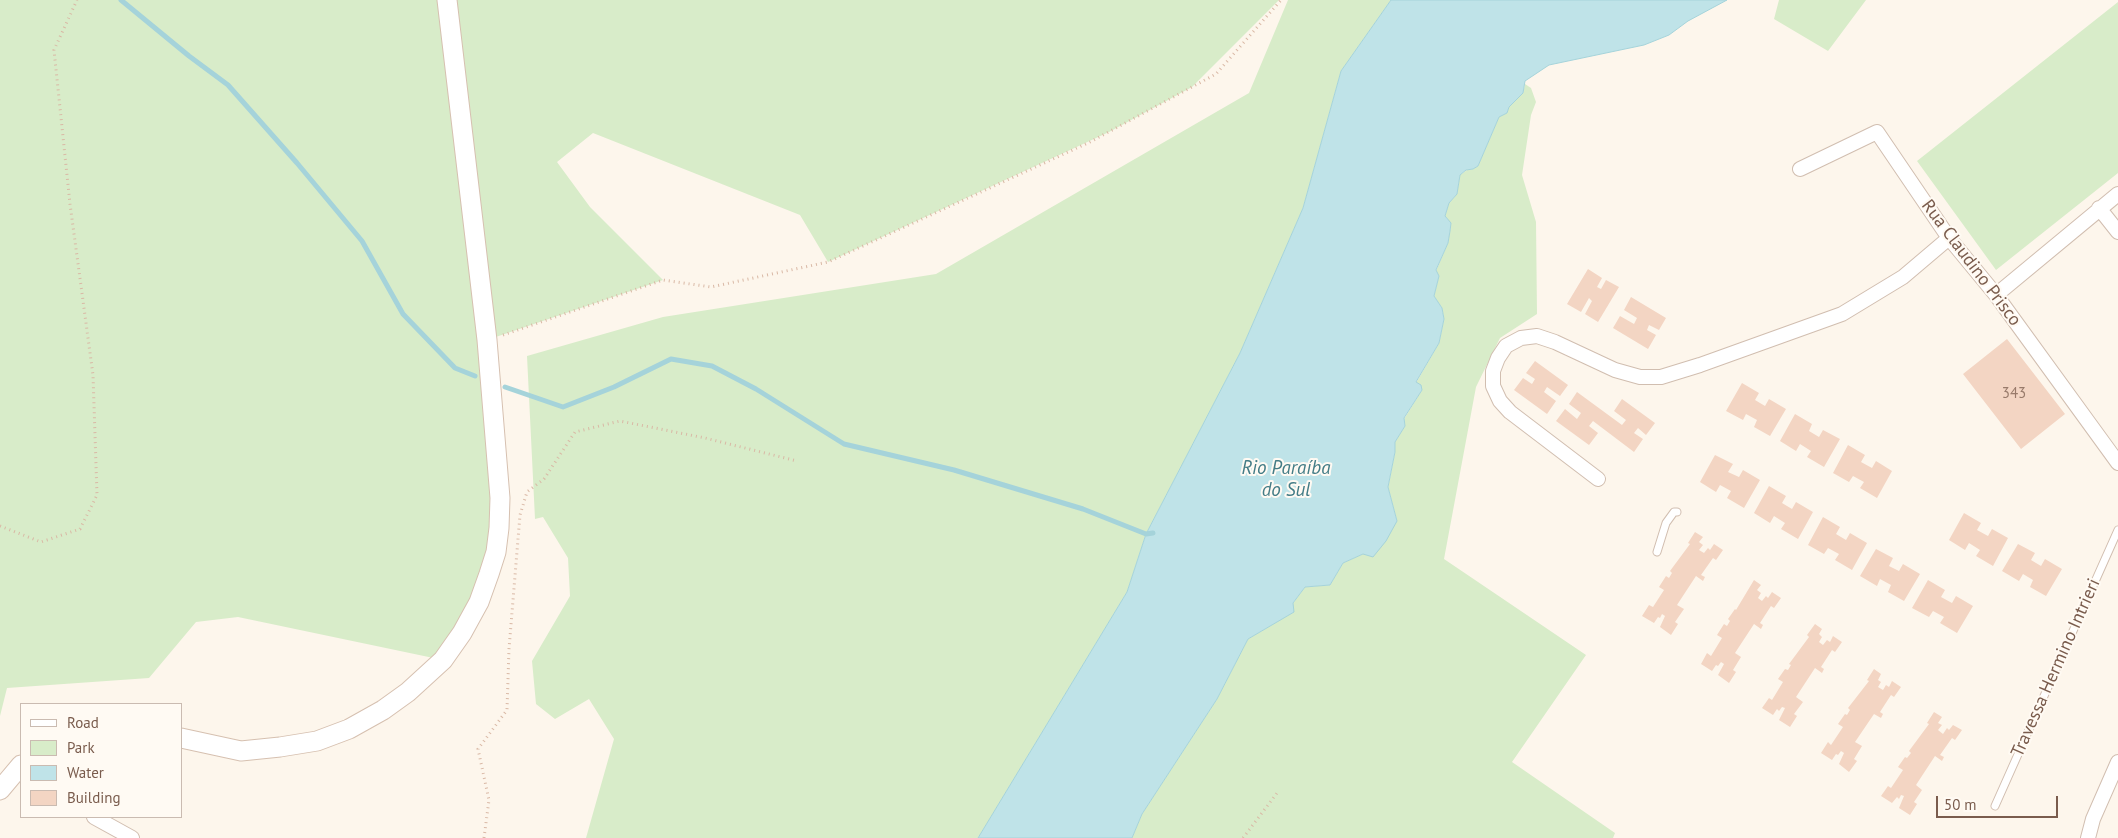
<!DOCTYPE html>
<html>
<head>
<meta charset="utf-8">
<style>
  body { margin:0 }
  #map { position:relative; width:2118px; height:838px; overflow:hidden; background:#fdf6ec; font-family:"PT Sans",sans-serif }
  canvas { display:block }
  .legend { position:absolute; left:20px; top:703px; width:162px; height:115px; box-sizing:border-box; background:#fffaf3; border:1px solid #cabbb1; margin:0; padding:6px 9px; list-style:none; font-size:15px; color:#7a5c4d }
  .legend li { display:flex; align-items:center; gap:10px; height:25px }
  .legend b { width:25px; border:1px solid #cabbb1 }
  .scale { position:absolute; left:1936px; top:796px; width:122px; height:22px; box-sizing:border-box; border:2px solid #7a5c4d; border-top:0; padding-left:6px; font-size:15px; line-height:18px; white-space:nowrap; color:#7a5c4d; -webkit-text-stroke:4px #fffaf3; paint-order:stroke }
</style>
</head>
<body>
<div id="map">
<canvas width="2118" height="838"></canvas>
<ul class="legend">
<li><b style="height:6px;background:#fff"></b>Road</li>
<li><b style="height:14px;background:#d8ecc9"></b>Park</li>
<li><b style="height:14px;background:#bfe3e8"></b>Water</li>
<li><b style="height:14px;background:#f3d5c3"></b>Building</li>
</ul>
<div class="scale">50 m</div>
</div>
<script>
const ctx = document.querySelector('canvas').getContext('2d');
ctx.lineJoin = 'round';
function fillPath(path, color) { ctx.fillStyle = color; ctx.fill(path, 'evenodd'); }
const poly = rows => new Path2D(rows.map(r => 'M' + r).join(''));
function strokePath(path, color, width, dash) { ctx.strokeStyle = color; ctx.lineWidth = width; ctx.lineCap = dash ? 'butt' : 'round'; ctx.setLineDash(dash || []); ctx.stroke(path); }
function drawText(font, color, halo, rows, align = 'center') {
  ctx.font = font + ' "PT Sans",sans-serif'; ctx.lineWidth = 4; ctx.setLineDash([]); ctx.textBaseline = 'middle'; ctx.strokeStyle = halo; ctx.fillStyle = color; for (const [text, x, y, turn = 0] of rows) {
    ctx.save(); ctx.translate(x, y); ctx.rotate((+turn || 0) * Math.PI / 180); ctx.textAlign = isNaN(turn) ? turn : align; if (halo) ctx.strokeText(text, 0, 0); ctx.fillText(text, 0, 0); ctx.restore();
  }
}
const green = poly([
  [0,0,1279,0,1192,87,1109,132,828,262,800,215,593,133,557,162,590,207,663,280,487,340,496,552,443,660,238,617,196,622,149,678,7,688,0,716],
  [1288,0,1391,0,1341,71,1303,208,1240,353,1146,534,1127,592,978,838,586,838,614,739,589,699,555,719,536,704,532,661,570,596,568,558,543,517,535,519,527,356,663,317,936,274,1249,93],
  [1779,0,1866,0,1828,51,1774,19],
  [2118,2,2118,173,1996,270,1917,161],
  [1525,84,1531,88,1536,102,1531,115,1522,175,1536,222,1537,314,1500,338,1476,387,1444,559,1586,655,1512,762,1615,833,1613,838,1132,838,1142,814,1217,699,1248,639,1293,612,1293,603,1305,587,1330,585,1343,563,1363,554,1397,521,1388,487,1395,452,1395,442,1405,426,1404,419,1422,390,1416,383,1439,343,1444,319,1442,308,1434,296,1439,276,1436,271,1448,243,1451,224,1445,216,1449,203,1457,194,1460,175,1467,170,1473,169,1478,166,1499,117,1507,113,1509,107,1523,93]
]);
const water = poly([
  [1391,0,1727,0,1688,21,1669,35,1644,45,1549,65,1525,81,1523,93,1509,107,1507,113,1499,117,1478,166,1473,169,1466,170,1460,175,1457,194,1449,203,1445,216,1451,223,1450,231,1448,243,1436,270,1439,276,1434,296,1442,308,1444,319,1439,343,1416,382,1421,385,1422,390,1404,418,1405,426,1395,442,1395,452,1388,487,1397,521,1386,541,1373,557,1363,554,1343,563,1330,585,1305,587,1293,603,1294,612,1248,639,1217,699,1142,814,1132,838,978,838,1127,592,1146,534,1240,353,1303,208,1341,71,1391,0]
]);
const stream = poly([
  [121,0,189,56,228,85,297,163,362,241,403,314,455,368,475,376],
  [505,387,563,407,614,387,671,359,712,366,756,389,844,444,954,470,1083,509,1146,534,1153,533]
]);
const building = poly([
  [1588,269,1602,278,1597,287,1601,289,1606,280,1619,287,1598,322,1585,314,1592,301,1589,298,1581,312,1567,304],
  [1631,297,1666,318,1659,330,1649,325,1647,330,1656,335,1648,349,1613,328,1620,316,1634,324,1637,318,1624,310],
  [2007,339,2065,414,2021,449,1963,374],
  [1535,361,1568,385,1560,396,1547,387,1544,392,1556,401,1547,414,1514,390,1523,378,1532,384,1535,379,1526,373],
  [1742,383,1759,393,1755,400,1765,406,1769,399,1786,409,1770,436,1754,427,1757,420,1746,414,1743,420,1726,411],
  [1577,392,1622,425,1626,420,1614,411,1622,399,1655,423,1646,435,1638,428,1634,433,1643,439,1634,452,1593,421,1589,426,1598,433,1589,445,1556,421,1565,409,1577,419,1581,413,1569,404],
  [1795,414,1812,424,1809,431,1819,437,1823,430,1840,439,1824,467,1807,457,1811,451,1800,444,1796,451,1780,441],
  [1848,445,1865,455,1861,462,1872,468,1876,461,1892,471,1877,498,1860,488,1864,482,1853,476,1849,482,1833,473],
  [1715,455,1733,464,1728,472,1739,477,1743,470,1760,480,1744,508,1727,498,1731,491,1720,485,1716,492,1700,482],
  [1769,486,1786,496,1782,503,1792,509,1796,502,1813,512,1798,539,1781,529,1785,523,1774,516,1770,523,1754,513],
  [1964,513,1981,523,1977,530,1988,536,1992,529,2008,538,1993,566,1976,556,1980,550,1969,543,1965,550,1949,540],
  [1823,517,1840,527,1836,534,1846,540,1850,533,1867,543,1852,570,1835,560,1839,554,1828,548,1824,554,1808,545],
  [1695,532,1703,537,1699,542,1703,545,1699,550,1704,553,1708,548,1710,550,1714,544,1723,550,1716,560,1713,558,1701,575,1705,577,1703,581,1696,576,1677,605,1684,609,1675,622,1678,624,1671,635,1660,627,1665,616,1662,614,1660,618,1658,617,1654,623,1642,616,1649,605,1653,607,1664,590,1659,587,1666,576,1669,578,1672,573,1670,571,1690,544,1688,543],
  [2018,544,2035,553,2031,560,2041,566,2045,559,2062,569,2046,596,2030,587,2033,580,2023,574,2019,581,2002,571],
  [1876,549,1893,558,1889,566,1899,571,1903,564,1920,574,1904,601,1888,592,1891,585,1880,579,1877,586,1860,576],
  [1754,580,1761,585,1757,590,1761,593,1758,598,1762,601,1766,596,1768,598,1772,592,1781,598,1774,608,1771,606,1760,623,1763,625,1761,629,1754,624,1735,653,1741,657,1733,670,1736,672,1729,683,1718,675,1724,664,1721,662,1718,666,1716,665,1712,671,1701,664,1707,653,1711,656,1722,638,1717,635,1724,624,1727,626,1730,621,1728,619,1735,609,1736,610],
  [1928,580,1945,590,1941,597,1952,603,1956,596,1973,606,1957,633,1940,623,1944,617,1933,611,1929,617,1912,608],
  [1815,624,1822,629,1819,634,1822,637,1819,642,1823,645,1827,640,1830,642,1833,636,1842,642,1835,652,1832,650,1821,667,1824,669,1822,673,1815,668,1796,697,1803,702,1794,714,1797,716,1790,727,1779,720,1785,708,1782,707,1779,711,1777,709,1773,715,1762,708,1769,698,1772,700,1783,682,1778,679,1785,669,1788,670,1791,665,1789,664,1809,637,1807,635],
  [1874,669,1881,674,1878,680,1881,682,1878,687,1883,690,1886,685,1889,687,1892,681,1901,687,1894,697,1891,695,1880,712,1883,714,1881,718,1874,714,1855,742,1862,746,1854,759,1857,761,1849,772,1839,764,1844,753,1841,751,1838,755,1836,754,1832,760,1821,753,1828,742,1831,745,1843,727,1838,724,1845,714,1847,715,1850,710,1848,708,1869,681,1867,680],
  [1934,712,1942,717,1938,723,1942,725,1938,730,1943,734,1947,728,1949,730,1953,725,1962,730,1955,740,1952,738,1940,755,1944,757,1942,761,1935,756,1916,785,1922,790,1914,802,1917,804,1910,815,1899,808,1904,796,1901,795,1899,799,1897,797,1892,803,1881,796,1888,786,1891,788,1903,770,1898,767,1905,757,1907,758,1911,753,1909,751,1929,724,1927,723]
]);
const path = poly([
  [503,335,663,280,711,287,828,262,1090,142,1216,74,1281,0],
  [0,526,41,542,80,529,97,495,93,375,70,204,54,50,77,0],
  [484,838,489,800,478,749,507,710,509,649,520,515,527,492,544,479,575,432,620,421,705,438,797,461],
  [1243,838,1277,793]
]);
const lane = poly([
  [1657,552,1666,523,1674,512,1677,512],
  [1995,806,2118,530]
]);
const street = poly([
  [1800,169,1877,132,1949,238,1996,295,2118,463],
  [2099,208,2118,232],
  [1996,295,2118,194],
  [1598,479,1510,412,1500,401,1493,386,1493,371,1498,358,1506,346,1521,338,1537,336,1555,342,1615,370,1640,377,1661,377,1700,365,1842,314,1903,277,1949,238],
  [94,817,132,838],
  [2088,838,2093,819,2118,762]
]);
const secondary = poly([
  [181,738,241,751,280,747,317,741,349,729,383,710,408,692,443,660,462,633,479,602,489,574,496,552,499,528,500,498,487,340,447,0],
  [0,790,21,765]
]);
const numberNames = [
  ["343",2014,394]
];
const streetNames = [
  ["Rua Claudino Prisco",1971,263,53],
  ["Travessa Hermino Intrieri",2056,668,-66]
];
const waterNames = [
  ["Rio Paraíba",1286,469],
  ["do Sul",1286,491]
];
fillPath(green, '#d8ecc9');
fillPath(water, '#bfe3e8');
strokePath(water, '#a5d3da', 1);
strokePath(stream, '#a5d3da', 5);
fillPath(building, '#f3d5c3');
strokePath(lane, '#d1beb0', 9);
strokePath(street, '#d1beb0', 16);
strokePath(secondary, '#d6c0b0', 21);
strokePath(path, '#d9b8a5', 3, [1, 4]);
strokePath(lane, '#fff', 7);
strokePath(street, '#fff', 14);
strokePath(secondary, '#fff', 19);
drawText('15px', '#987a6a', null, numberNames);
drawText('18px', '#7a5c4d', '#fffaf3', streetNames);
drawText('italic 19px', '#437c86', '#fffaf3', waterNames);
</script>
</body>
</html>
